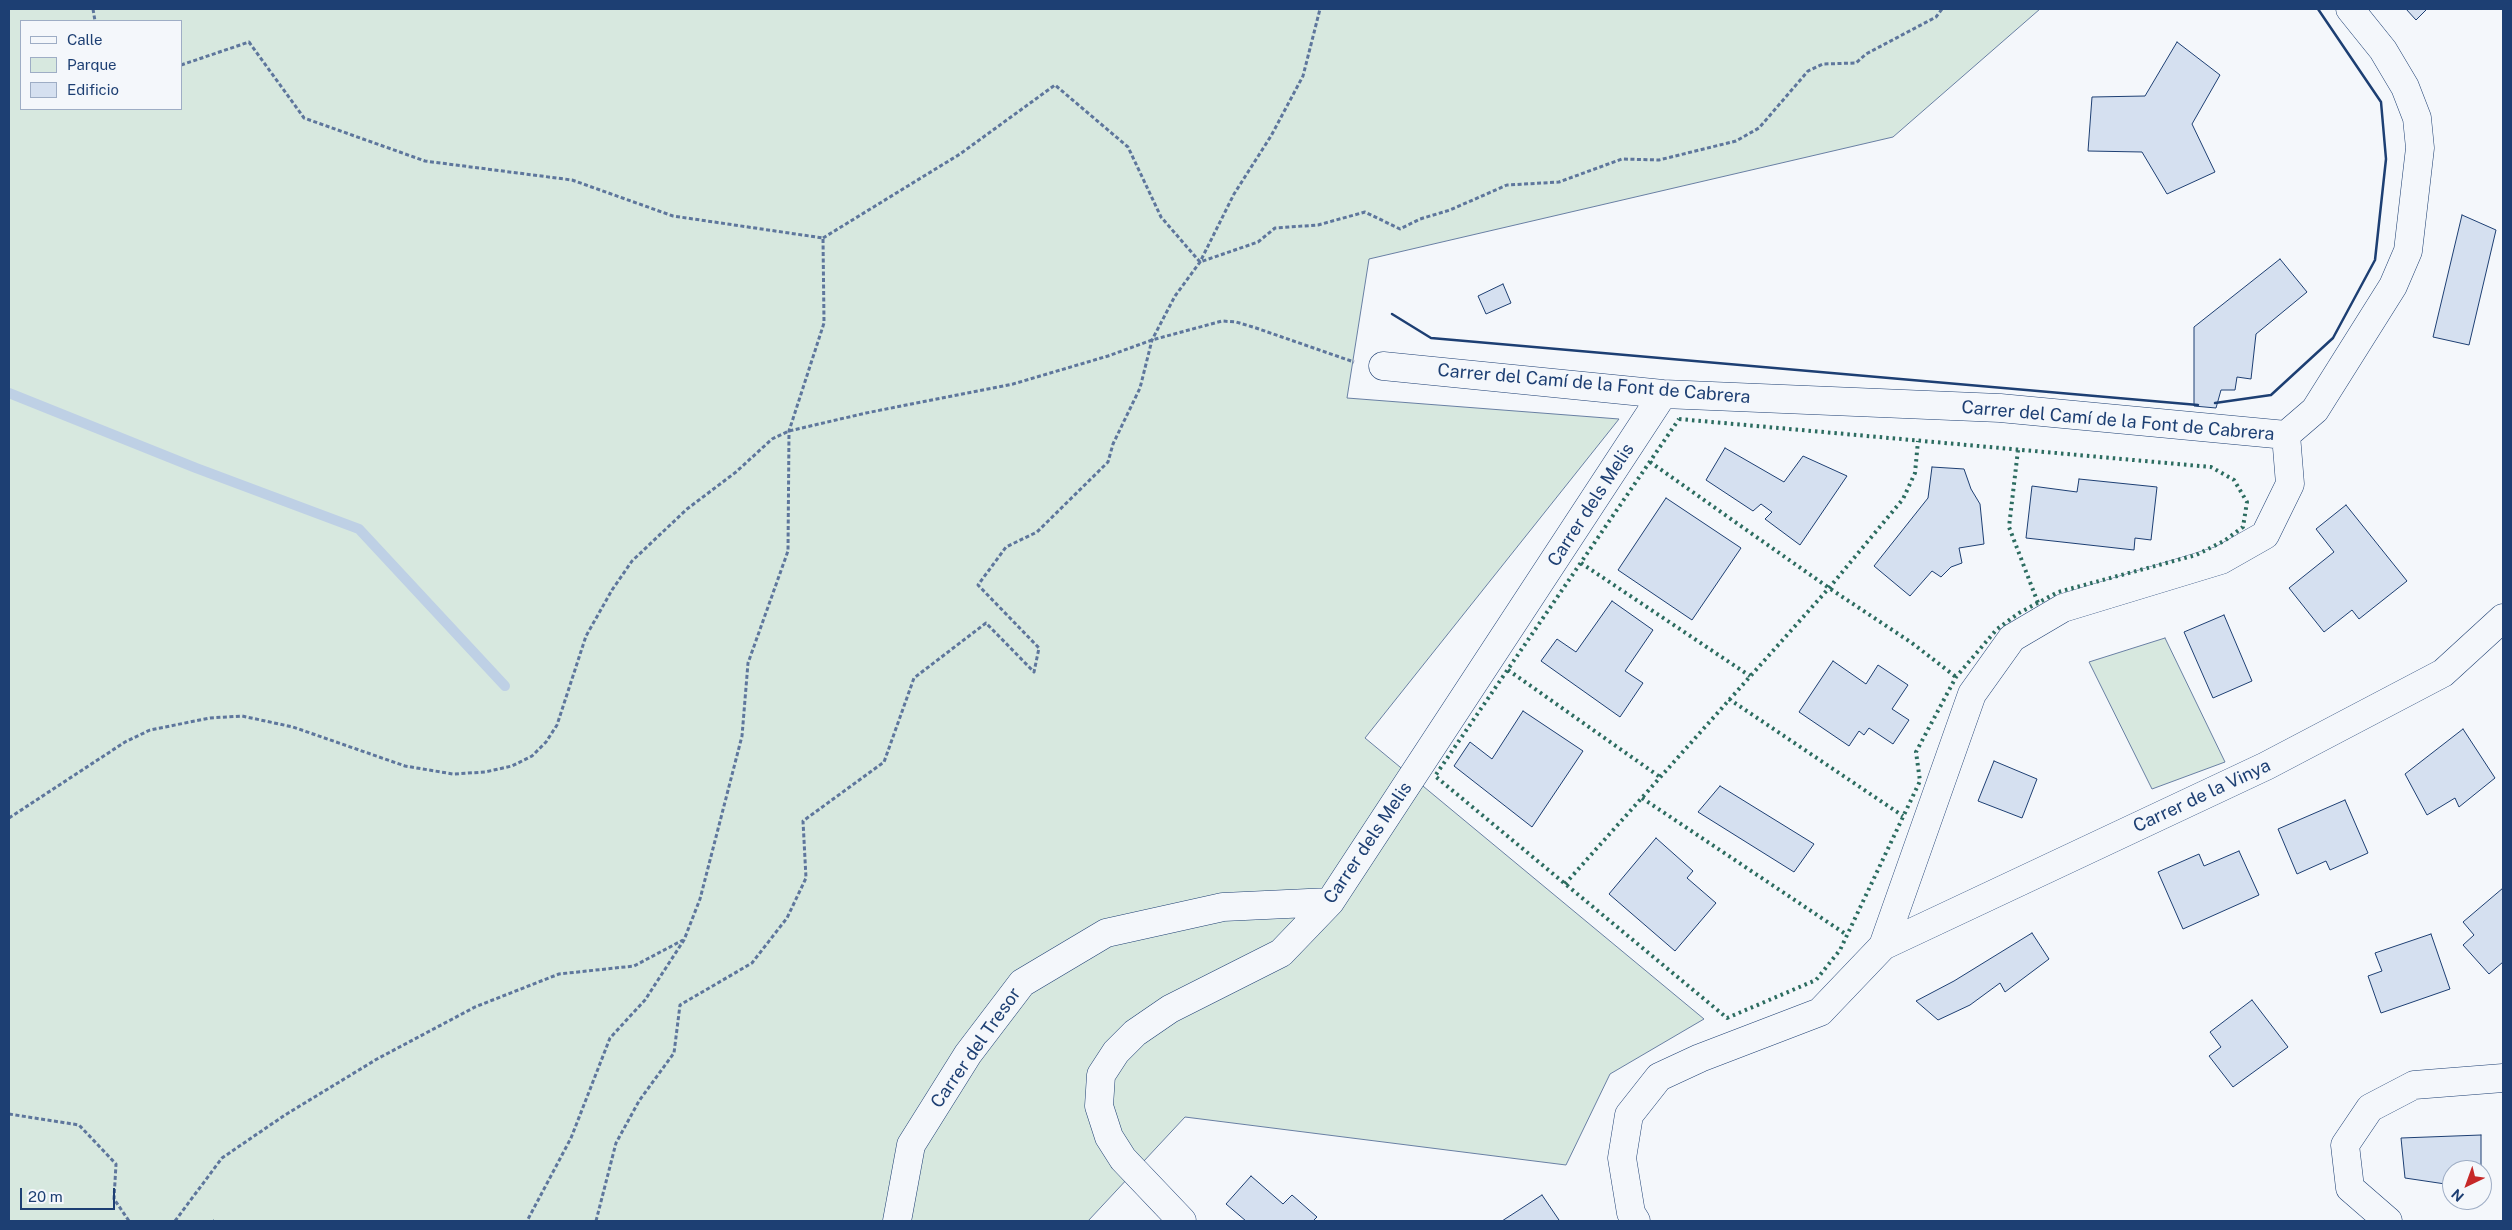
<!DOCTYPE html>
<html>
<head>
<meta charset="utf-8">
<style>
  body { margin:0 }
  #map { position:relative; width:2512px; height:1230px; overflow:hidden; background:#f4f7fb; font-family:"Public Sans",sans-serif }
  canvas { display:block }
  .frame { position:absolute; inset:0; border:10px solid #1d3f73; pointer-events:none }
  .legend { position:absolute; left:20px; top:20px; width:162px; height:90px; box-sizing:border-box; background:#f4f7fb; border:1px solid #9eadc5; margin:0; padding:6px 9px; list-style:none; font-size:15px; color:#1d3f73 }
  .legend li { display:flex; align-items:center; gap:10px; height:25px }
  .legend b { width:25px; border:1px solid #9eadc5 }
  .north { position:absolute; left:2442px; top:1160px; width:50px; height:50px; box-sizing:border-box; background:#f4f7fb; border:1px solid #9eadc5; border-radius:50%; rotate:222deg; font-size:14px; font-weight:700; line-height:20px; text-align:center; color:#1d3f73 }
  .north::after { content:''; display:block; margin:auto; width:18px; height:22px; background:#c62828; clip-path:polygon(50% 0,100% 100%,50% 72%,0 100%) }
  .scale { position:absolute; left:20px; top:1188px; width:95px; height:22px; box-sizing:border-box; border:2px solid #1d3f73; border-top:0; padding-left:6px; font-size:15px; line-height:18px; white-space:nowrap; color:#1d3f73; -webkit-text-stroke:4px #f4f7fb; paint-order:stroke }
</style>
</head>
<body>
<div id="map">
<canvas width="2512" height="1230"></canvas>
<div class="frame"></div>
<ul class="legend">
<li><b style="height:6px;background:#f4f7fb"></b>Calle</li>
<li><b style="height:14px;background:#d7e8df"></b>Parque</li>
<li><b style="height:14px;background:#d5e0f0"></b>Edificio</li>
</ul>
<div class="north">N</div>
<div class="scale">20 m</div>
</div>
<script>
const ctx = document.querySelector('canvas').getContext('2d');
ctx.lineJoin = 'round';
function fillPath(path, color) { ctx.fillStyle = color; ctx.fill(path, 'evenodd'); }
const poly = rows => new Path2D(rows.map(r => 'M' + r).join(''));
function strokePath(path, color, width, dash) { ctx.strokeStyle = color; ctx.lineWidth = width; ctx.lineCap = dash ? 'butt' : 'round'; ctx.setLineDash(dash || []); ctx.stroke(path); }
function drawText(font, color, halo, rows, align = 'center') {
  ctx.font = font + ' "Public Sans",sans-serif'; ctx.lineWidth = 4; ctx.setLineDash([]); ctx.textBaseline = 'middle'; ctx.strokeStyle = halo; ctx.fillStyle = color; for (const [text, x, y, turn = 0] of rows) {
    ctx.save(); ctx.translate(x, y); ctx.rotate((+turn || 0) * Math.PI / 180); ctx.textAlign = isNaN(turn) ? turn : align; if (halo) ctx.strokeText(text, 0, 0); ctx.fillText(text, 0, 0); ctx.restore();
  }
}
const green = poly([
  [9,9,2040,9,1893,137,1369,259,1347,398,1619,419,1365,738,1704,1019,1610,1074,1566,1165,1185,1117,1088,1221,9,1221,9,9],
  [21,21,181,21,181,109,21,109,21,21],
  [2165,638,2225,762,2152,789,2089,662,2165,638]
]);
const stream = poly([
  [9,393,196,468,359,529,505,686]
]);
const building = poly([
  [2406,9,2427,9,2416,20,2406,9],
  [2177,42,2220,75,2192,124,2215,172,2167,194,2142,152,2088,151,2092,97,2145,96,2177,42],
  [2462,215,2496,230,2469,345,2433,337,2462,215],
  [2280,259,2307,292,2256,334,2251,379,2237,377,2235,390,2221,390,2216,408,2194,406,2194,327,2280,259],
  [1503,284,1511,303,1486,314,1478,296,1503,284],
  [1725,448,1784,482,1803,456,1847,476,1800,545,1765,519,1772,512,1761,504,1753,511,1706,480,1725,448],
  [1932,467,1964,469,1971,489,1980,504,1984,544,1959,548,1962,563,1951,567,1941,577,1932,571,1910,596,1874,566,1928,498,1932,467],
  [2079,479,2157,487,2151,540,2135,538,2134,550,2026,538,2032,486,2077,492,2079,479],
  [1666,498,1741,548,1692,620,1618,570,1666,498],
  [2346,505,2407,581,2359,619,2352,610,2324,632,2289,588,2334,552,2316,529,2346,505],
  [1612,601,1653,630,1625,671,1643,683,1620,717,1541,661,1557,639,1576,652,1612,601],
  [2224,615,2252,681,2213,698,2184,632,2224,615],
  [1833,661,1866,684,1878,665,1908,685,1892,709,1909,720,1893,744,1869,728,1864,735,1859,731,1849,746,1799,712,1833,661],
  [1523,711,1583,751,1532,827,1454,766,1470,742,1492,759,1523,711],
  [2463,729,2495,778,2459,807,2455,798,2427,815,2405,774,2463,729],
  [1994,761,2037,779,2022,818,1978,801,1994,761],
  [1720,786,1814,844,1794,872,1698,812,1720,786],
  [2345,800,2368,853,2330,870,2326,861,2297,874,2278,829,2345,800],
  [1656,838,1693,871,1687,878,1716,903,1675,951,1609,894,1656,838],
  [2239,851,2259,895,2183,929,2158,872,2199,854,2204,866,2239,851],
  [2503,888,2503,962,2489,974,2463,945,2474,935,2463,922,2503,888],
  [2032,933,2049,959,2005,992,2000,983,1970,1005,1938,1020,1916,1001,1954,981,2032,933],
  [2431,934,2450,989,2381,1013,2368,976,2382,971,2375,953,2431,934],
  [2252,1000,2288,1047,2233,1087,2209,1056,2221,1047,2210,1032,2252,1000],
  [2481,1135,2481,1170,2452,1170,2452,1185,2405,1178,2401,1138,2481,1135],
  [1251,1176,1283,1204,1292,1195,1317,1217,1313,1221,1246,1221,1226,1204,1251,1176],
  [1542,1195,1559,1220,1557,1221,1502,1221,1542,1195]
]);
const path = poly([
  [93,9,95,21],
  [181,65,249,42,304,118,425,161,572,180,673,216,823,238,824,323,789,431,788,551,748,663,742,736,700,899,684,940,645,1000,610,1038,571,1138,527,1221],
  [823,238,960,154,1055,85,1128,147,1161,217,1200,262,1258,242,1275,228,1318,225,1365,212,1400,229,1420,219,1450,210,1507,185,1559,182,1622,159,1659,160,1736,141,1759,128,1808,71,1823,64,1856,63,1866,54,1936,17,1942,9],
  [9,818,125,742,150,730,210,718,242,716,293,727,405,766,453,774,485,772,512,766,532,756,546,742,557,725,586,636,612,590,632,561,687,509,736,472,772,439,789,431,866,413,1013,384,1108,356,1152,340,1222,321,1236,322,1256,328,1354,362],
  [9,1114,79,1125,116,1164,114,1199,129,1221],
  [175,1221,222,1158,285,1115,377,1059,475,1007,559,974,634,966,683,940],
  [213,1221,214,1221],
  [596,1221,616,1143,639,1101,674,1053,680,1005,752,963,787,918,806,878,803,821,884,762,914,678,986,623,1034,672,1039,648,978,585,1006,547,1037,532,1108,462,1113,444,1140,388,1152,340,1175,296,1200,262,1234,194,1271,136,1303,76,1320,9]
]);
const minor = poly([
  [1383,366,1663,394,2000,408,2286,435,2290,484,2265,535,2221,560,2063,608,2012,638,1972,694,1883,946,1820,1012,1700,1058,1659,1077,1629,1115,1622,1158,1631,1213,1636,1221],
  [2286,435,2315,410,2393,286,2408,251,2420,148,2417,118,2405,87,2383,50,2350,9],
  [1883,946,2266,766,2443,673,2503,618],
  [897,1221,911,1145,968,1054,1022,983,1106,933,1223,907,1330,902],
  [1182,1221,1123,1159,1109,1137,1099,1106,1101,1075,1116,1052,1135,1033,1170,1009,1281,953,1330,902,1663,394],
  [2388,1221,2350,1188,2345,1145,2370,1108,2414,1085,2503,1078]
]);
const hedge = poly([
  [1679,419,2211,467,2234,480,2247,502,2243,527,2224,541,2196,555,2058,592,2019,613,1997,629,1956,677,1916,752,1920,781,1840,950,1816,980,1727,1018,1435,776,1679,419],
  [2018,450,2009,527,2038,603],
  [1650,462,1829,588,1912,643,1956,677],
  [1581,563,1750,676],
  [1508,670,1660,777],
  [1729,699,1903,816],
  [1642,798,1847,935],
  [1565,884,1829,588,1903,499,1915,473,1918,441]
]);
const wall = poly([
  [1392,314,1431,338,2198,405],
  [2215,403,2271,395,2333,338,2375,260,2386,159,2381,102,2318,9]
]);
const streetNames = [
  ["Carrer del Camí de la Font de Cabrera",1594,384,5],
  ["Carrer del Camí de la Font de Cabrera",2118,421,5],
  ["Carrer dels Melis",1591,505,-57],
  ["Carrer de la Vinya",2202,796,-25],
  ["Carrer dels Melis",1368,843,-56],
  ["Carrer del Tresor",976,1048,-55]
];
fillPath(green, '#d7e8df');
strokePath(green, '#687fa3', 1);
strokePath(stream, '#bed0e5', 10);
fillPath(building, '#d5e0f0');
strokePath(building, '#1d3f73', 1);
strokePath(minor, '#1d3f73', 29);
strokePath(path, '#5e769c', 3, [4, 2.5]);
strokePath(minor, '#f4f7fb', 28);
strokePath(hedge, '#2c6c60', 4, [2.5, 4]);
strokePath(wall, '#1d3f73', 2.5);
drawText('18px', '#1d3f73', '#f4f7fb', streetNames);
</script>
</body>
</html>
